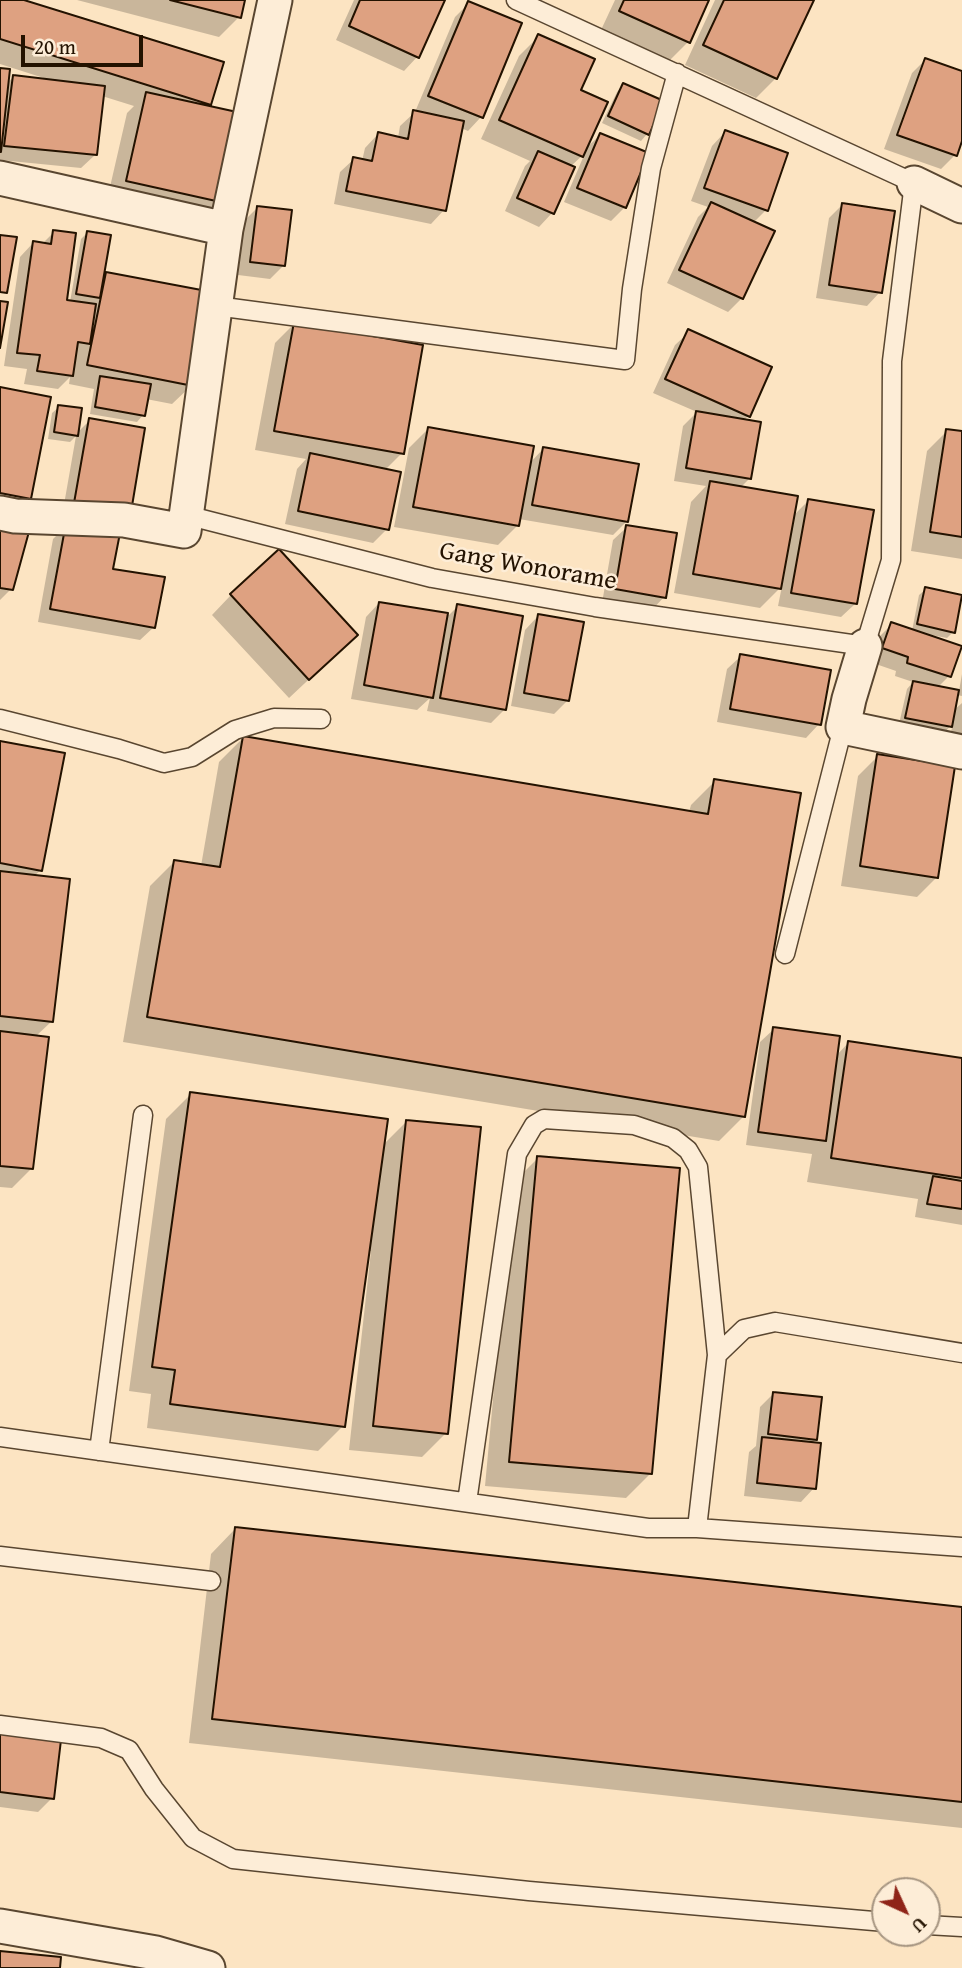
<!DOCTYPE html>
<html>
<head>
<meta charset="utf-8">
<style>
  body { margin:0 }
  #map { position:relative; width:962px; height:1968px; overflow:hidden; background:#fce4c2; font-family:"Gentium Book Plus",serif }
  canvas { display:block }
  .north { position:absolute; left:871px; top:1877px; width:70px; height:70px; box-sizing:border-box; background:#fdedd7; border:2px solid #a69581; border-radius:50%; rotate:135deg; font-size:19px; font-weight:700; line-height:28px; text-align:center; color:#231200 }
  .north::after { content:''; display:block; margin:auto; width:24px; height:32px; background:#8f2418; clip-path:polygon(50% 0,100% 100%,50% 72%,0 100%) }
  .scale { position:absolute; left:21px; top:35px; width:122px; height:32px; box-sizing:border-box; border:4px solid #231200; border-top:0; padding-left:9px; font-size:21px; line-height:24px; white-space:nowrap; color:#231200; -webkit-text-stroke:5px #fdedd7; paint-order:stroke }
</style>
</head>
<body>
<div id="map">
<canvas width="962" height="1968"></canvas>
<div class="north">U</div>
<div class="scale">20 m</div>
</div>
<script>
const ctx = document.querySelector('canvas').getContext('2d');
ctx.lineJoin = 'round';
function fillPath(path, color) { ctx.fillStyle = color; ctx.fill(path, 'evenodd'); }
const poly = rows => new Path2D(rows.map(r => 'M' + r).join(''));
function strokePath(path, color, width, dash) { ctx.strokeStyle = color; ctx.lineWidth = width; ctx.lineCap = dash ? 'butt' : 'round'; ctx.setLineDash(dash || []); ctx.stroke(path); }
function drawText(font, color, halo, rows, align = 'center') {
  ctx.font = font + ' "Gentium Book Plus",serif'; ctx.lineWidth = 5; ctx.setLineDash([]); ctx.textBaseline = 'middle'; ctx.strokeStyle = halo; ctx.fillStyle = color; for (const [text, x, y, turn = 0] of rows) {
    ctx.save(); ctx.translate(x, y); ctx.rotate((+turn || 0) * Math.PI / 180); ctx.textAlign = isNaN(turn) ? turn : align; if (halo) ctx.strokeText(text, 0, 0); ctx.fillText(text, 0, 0); ctx.restore();
  }
}
const shadow = poly([
  [0,0,18,0,209,104,206,107,224,202,204,222,107,200,127,113,134,106,102,96,95,155,81,168,0,160,0,70,7,84,13,77,47,79,0,64],
  [77,0,243,0,239,17,219,37],
  [354,0,443,0,417,57,404,71,336,40],
  [615,0,707,0,688,42,668,62,601,30],
  [715,0,812,0,776,78,756,98,685,65],
  [469,3,481,117,468,131,461,128,444,210,431,224,334,204,340,172,354,159,362,161,365,148,378,134,398,138,400,126,415,112,455,17],
  [539,36,584,150,600,135,625,207,611,221,564,202,585,153,570,167,552,213,539,227,505,211,525,166,530,161,481,139,519,56],
  [925,60,962,73,962,136,955,155,941,169,884,149,912,73],
  [623,85,662,102,647,134,641,141,602,123,617,92],
  [725,132,766,210,753,223,742,298,728,312,667,283,698,217,708,207,691,201,712,146],
  [842,205,880,292,867,306,816,298,829,218],
  [258,207,284,265,270,279,238,275,244,221],
  [54,232,65,301,70,302,81,239,87,233,102,278,107,273,192,385,172,404,146,399,143,415,137,422,90,414,94,389,69,384,70,377,58,389,24,384,27,369,4,366,20,257,33,243,42,244],
  [294,324,402,453,385,470,387,529,373,543,285,524,297,469,306,459,255,450,275,343],
  [689,332,748,416,743,421,750,478,740,488,793,516,808,501,855,604,841,617,778,606,782,586,760,608,674,593,691,502,706,486,674,481,683,426,697,412,653,393,675,345],
  [0,389,29,499,10,518,0,516],
  [59,407,77,433,90,420,116,525,62,516,76,436,70,442,48,439,52,413],
  [428,429,529,464,543,449,627,521,613,535,519,519,518,525,498,545,394,527,409,448],
  [947,431,962,433,962,559,911,551,927,451],
  [67,525,111,570,154,627,140,640,38,622,53,539],
  [0,526,11,589,0,600],
  [627,527,664,597,651,611,602,603,613,540],
  [926,589,962,597,953,632,947,638,931,635,930,637,949,676,938,687,959,691,962,674,962,696,956,695,953,711,962,703,962,759,946,755,953,723,944,733,899,724,907,689,913,682,895,676,896,671,870,662,878,638,892,624,912,631,919,595],
  [231,595,336,654,289,698,212,615],
  [379,603,449,615,458,606,505,709,491,723,427,711,430,698,417,710,351,699,366,617],
  [538,616,568,700,554,714,511,706,525,630],
  [741,656,819,724,806,738,717,722,727,669],
  [243,738,689,812,691,805,715,781,743,1117,719,1141,123,1042,150,886,175,861,201,866,219,762],
  [0,743,41,870,34,876,52,1021,35,1037,31,1169,12,1188,0,1187],
  [878,756,937,877,917,897,841,886,858,776],
  [774,1029,836,1056,849,1042,962,1059,962,1225,915,1217,918,1199,807,1182,812,1154,746,1145,760,1042],
  [191,1094,382,1146,406,1122,446,1433,422,1457,349,1450,371,1251,367,1251,343,1426,318,1451,147,1428,151,1394,129,1391,166,1119],
  [538,1158,650,1474,626,1498,485,1486,513,1183],
  [773,1394,816,1439,811,1444,814,1488,801,1502,744,1496,749,1452,756,1446,760,1407],
  [235,1529,962,1609,962,1828,189,1743,211,1554],
  [0,1734,52,1798,38,1812,0,1807]
]);
const building = poly([
  [0,0,24,0,224,62,211,105,0,39,0,0],
  [170,0,245,0,241,18,170,0],
  [360,0,445,0,419,58,349,26,360,0],
  [624,0,709,0,690,43,619,11,624,0],
  [724,0,814,0,777,79,703,45,724,0],
  [468,1,522,23,483,118,428,96,468,1],
  [538,34,595,59,581,90,608,102,583,157,499,120,538,34],
  [925,58,962,71,962,141,957,156,897,135,925,58],
  [0,68,10,69,1,152,0,152,0,68],
  [13,75,105,86,97,155,4,146,13,75],
  [623,83,664,101,649,135,608,116,623,83],
  [146,92,246,114,225,203,126,181,146,92],
  [413,110,464,121,446,211,346,191,353,157,372,161,378,132,408,139,413,110],
  [725,130,788,153,768,211,704,188,725,130],
  [600,133,649,153,626,208,577,188,600,133],
  [538,151,575,167,554,214,517,198,538,151],
  [711,202,775,231,743,299,679,270,711,202],
  [842,203,895,211,882,293,829,285,842,203],
  [257,206,292,210,285,266,250,262,257,206],
  [53,230,76,233,67,300,96,304,90,344,78,342,73,376,37,371,40,355,17,353,33,241,51,244,53,230],
  [87,231,111,235,100,298,76,294,87,231],
  [0,235,17,237,7,293,0,292,0,235],
  [106,272,212,292,193,386,87,365,106,272],
  [0,301,8,302,0,348,0,301],
  [294,322,423,345,404,454,274,431,294,322],
  [688,329,772,367,750,417,665,379,688,329],
  [100,376,151,384,145,416,95,407,100,376],
  [0,387,51,397,31,499,0,493,0,387],
  [58,405,82,408,78,436,54,432,58,405],
  [696,411,761,422,751,479,686,468,696,411],
  [89,418,145,428,131,512,74,503,89,418],
  [428,427,534,446,519,526,413,507,428,427],
  [946,429,962,431,962,537,930,532,946,429],
  [543,447,639,464,628,522,532,505,543,447],
  [310,453,401,472,389,530,298,511,310,453],
  [710,481,798,496,781,589,693,574,710,481],
  [808,499,874,510,857,604,791,593,808,499],
  [66,523,120,533,113,569,165,577,155,628,50,609,66,523],
  [0,524,30,528,13,590,0,588,0,524],
  [626,525,677,533,666,598,615,589,626,525],
  [279,549,358,635,309,680,230,594,279,549],
  [925,587,962,595,955,633,917,624,925,587],
  [379,602,448,613,433,698,364,685,379,602],
  [457,604,523,616,506,710,440,698,457,604],
  [538,614,584,622,569,701,524,693,538,614],
  [891,622,962,646,951,677,907,663,908,657,882,648,891,622],
  [740,654,831,670,821,725,730,709,740,654],
  [913,681,959,690,952,727,905,718,913,681],
  [243,736,708,814,714,779,801,793,745,1117,147,1017,174,860,220,867,243,736],
  [0,741,65,753,42,871,0,863,0,741],
  [877,754,955,766,938,878,860,866,877,754],
  [0,871,70,879,53,1022,0,1016,0,871],
  [773,1027,840,1036,826,1141,758,1132,773,1027],
  [0,1031,49,1037,33,1169,0,1166,0,1031],
  [848,1041,962,1058,962,1178,831,1158,848,1041],
  [190,1092,388,1119,345,1427,170,1404,175,1370,152,1367,190,1092],
  [406,1120,481,1127,448,1434,373,1426,406,1120],
  [537,1156,680,1168,652,1474,509,1462,537,1156],
  [933,1176,962,1181,962,1209,927,1204,933,1176],
  [773,1392,822,1397,817,1440,768,1434,773,1392],
  [762,1437,821,1443,816,1489,757,1483,762,1437],
  [235,1527,962,1607,962,1802,212,1719,235,1527],
  [0,1732,61,1740,54,1799,0,1792,0,1732],
  [0,1951,61,1957,60,1968,0,1968,0,1951]
]);
const lane = poly([
  [216,306,625,360,632,289,651,168,677,73],
  [186,515,432,578,595,607,865,646,891,560,892,361,914,183,516,0],
  [0,719,119,749,164,763,192,757,235,730,274,718,321,719],
  [785,954,843,727],
  [0,1437,648,1528,697,1528,717,1355,744,1329,775,1322,962,1353],
  [99,1451,143,1115],
  [467,1502,517,1154,534,1125,544,1119,634,1125,673,1138,688,1150,698,1167,717,1355],
  [697,1528,962,1547],
  [0,1556,211,1581],
  [0,1725,101,1738,129,1750,154,1789,193,1838,233,1859,529,1891,885,1922],
  [927,1925,962,1927]
]);
const street = poly([
  [0,178,226,229],
  [914,183,962,206],
  [0,513,15,516,124,520,184,531,226,229,275,0],
  [865,646,849,699,843,727,962,752],
  [0,1926,156,1953,208,1968]
]);
const streetNames = [
  ["Gang Wonorame",528,567,10]
];
fillPath(shadow, '#0003');
fillPath(building, '#dea181');
strokePath(building, '#231200', 2);
strokePath(lane, '#594630', 21);
strokePath(street, '#594630', 37);
strokePath(lane, '#fdedd7', 18);
strokePath(street, '#fdedd7', 33);
drawText('26px', '#231200', '#fdedd7', streetNames);
</script>
</body>
</html>
